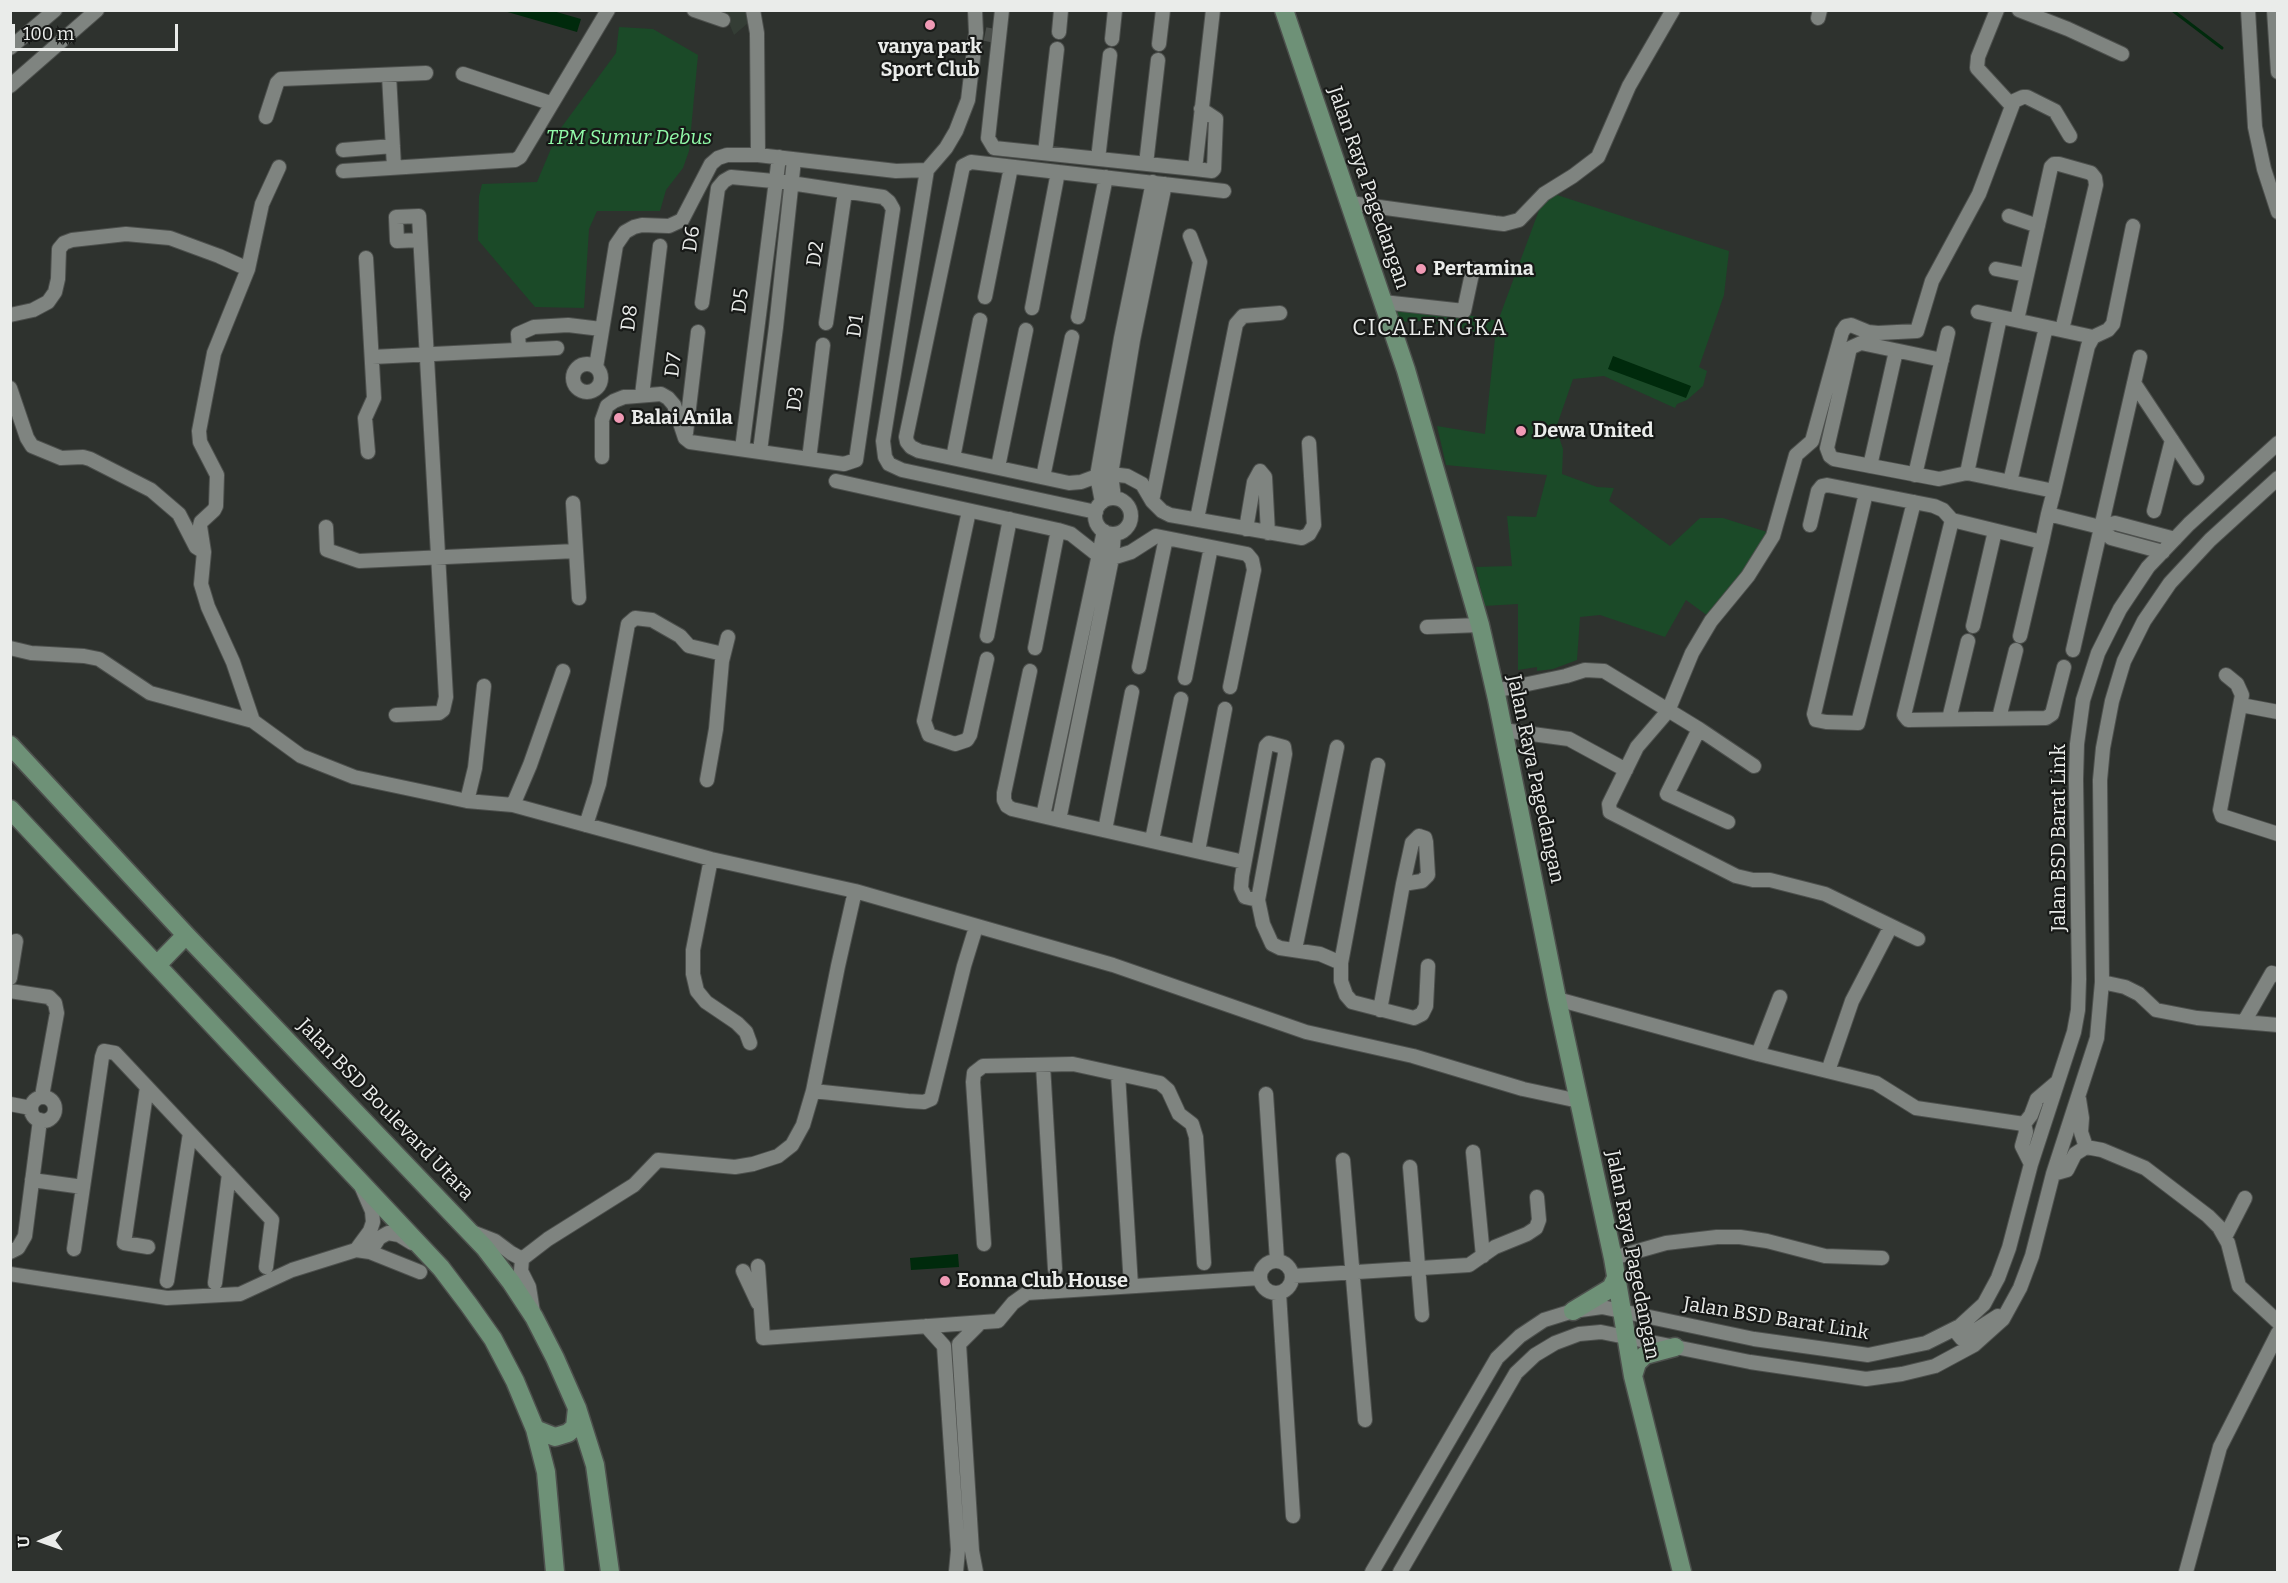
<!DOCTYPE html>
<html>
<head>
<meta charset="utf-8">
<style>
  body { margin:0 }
  #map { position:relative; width:2288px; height:1583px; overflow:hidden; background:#2e322e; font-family:Bitter,serif }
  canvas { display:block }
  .frame { position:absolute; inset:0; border:12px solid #eaecea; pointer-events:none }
  .north { position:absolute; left:12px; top:1511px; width:60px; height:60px; -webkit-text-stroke:4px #171917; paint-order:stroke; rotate:268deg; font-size:16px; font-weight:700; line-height:24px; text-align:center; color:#eaecea }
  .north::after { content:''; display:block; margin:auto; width:21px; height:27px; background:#eaecea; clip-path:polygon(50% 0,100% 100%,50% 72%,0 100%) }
  .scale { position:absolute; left:12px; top:24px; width:166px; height:27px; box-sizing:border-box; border:3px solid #eaecea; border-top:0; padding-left:8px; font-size:18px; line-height:21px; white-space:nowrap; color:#eaecea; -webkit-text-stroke:4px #171917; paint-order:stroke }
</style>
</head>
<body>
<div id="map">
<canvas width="2288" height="1583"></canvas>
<div class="frame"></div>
<div class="north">U</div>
<div class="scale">100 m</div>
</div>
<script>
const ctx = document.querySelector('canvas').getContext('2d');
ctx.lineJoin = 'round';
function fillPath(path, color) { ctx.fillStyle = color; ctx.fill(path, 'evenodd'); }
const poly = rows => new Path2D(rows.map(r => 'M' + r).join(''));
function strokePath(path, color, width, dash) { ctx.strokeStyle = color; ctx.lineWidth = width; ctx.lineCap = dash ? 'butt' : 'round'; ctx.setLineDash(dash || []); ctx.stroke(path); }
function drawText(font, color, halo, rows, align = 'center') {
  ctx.font = font + ' Bitter,serif'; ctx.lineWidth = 4.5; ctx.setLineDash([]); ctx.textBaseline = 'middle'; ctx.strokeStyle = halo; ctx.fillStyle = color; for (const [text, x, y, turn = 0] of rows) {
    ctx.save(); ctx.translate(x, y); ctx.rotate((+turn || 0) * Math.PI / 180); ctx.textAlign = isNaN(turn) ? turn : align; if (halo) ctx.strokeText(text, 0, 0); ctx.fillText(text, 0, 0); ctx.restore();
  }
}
const built = poly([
  [700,11,762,11,734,35,727,18]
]);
const green = poly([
  [619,27,653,29,698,55,689,151,683,168,666,190,660,211,597,211,589,229,584,308,535,307,478,240,479,196,482,184,537,182,558,132,616,53],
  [1551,193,1729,251,1724,295,1699,367,1707,371,1703,386,1687,400,1677,404,1675,408,1604,376,1573,379,1556,428,1563,449,1562,474,1597,487,1614,488,1609,501,1670,546,1700,518,1723,518,1767,532,1742,575,1708,616,1686,600,1665,637,1600,615,1580,617,1577,660,1553,669,1537,671,1537,667,1518,670,1518,604,1484,606,1476,567,1512,566,1507,516,1536,517,1547,475,1446,465,1437,426,1485,434,1495,338,1462,328,1421,321,1397,322,1393,307,1453,312,1498,321,1542,202]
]);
const water = poly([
  [504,11,553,11,581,19,577,32],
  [1613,356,1691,386,1686,398,1608,369],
  [958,1254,959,1267,911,1270,910,1258]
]);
const stream = poly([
  [2172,10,2222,48]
]);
const streetTunnel = poly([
  [985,34,995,36]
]);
const street = poly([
  [694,10,723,20],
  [753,10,757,33,758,155],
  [1002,10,988,138,994,148,1195,169,1213,10],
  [1997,10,1978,57,1977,68,2012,106],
  [2019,10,2068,29,2122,54],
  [2248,10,2255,127,2264,169,2278,212],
  [2274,10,2278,72],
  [1818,18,1820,10],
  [1059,32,1061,10],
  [1112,39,1115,10],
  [1159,44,1163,10],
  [10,48,55,10],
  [463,74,550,103],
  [389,75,394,167],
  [10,86,97,10],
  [266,117,277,83,281,79,426,73],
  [343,150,393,146],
  [1045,153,1057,49],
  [1098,159,1110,55],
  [1146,164,1158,60],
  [1195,169,1212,171,1214,169,1216,119,1201,109],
  [927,170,883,441,885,457,889,464,902,470,1096,512],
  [343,171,515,160,520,157,608,10],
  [1224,191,971,162,963,166,906,437,907,442,911,447,919,451,1069,483,1081,482,1097,476,1111,474,1127,476,1142,484,1152,501,1162,511,1170,515,1302,538,1309,534,1314,525,1309,443],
  [1350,203,1495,223,1504,224,1519,220,1544,194,1573,176,1598,157,1629,86,1673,10],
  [2009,216,2038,226],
  [366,258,374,398,365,418,368,452],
  [1996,269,2027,275],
  [985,297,1011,167],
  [1383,302,1464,311,1473,269],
  [1032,308,1058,172],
  [1978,312,2093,337],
  [10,315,33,310,48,302,55,292,58,279,59,249,64,243,72,240,126,234,170,238,219,256,248,269],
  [1078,317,1106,177],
  [2017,320,2051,167,2054,164,2059,164,2091,173,2095,178,2096,185,2062,330],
  [826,323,845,192],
  [519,349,518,334,534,327,568,325,601,329],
  [372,357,557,348],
  [1942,360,1861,343,1850,348,1827,448,1830,456,1834,459,1939,479,1967,473,2054,491,2048,514],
  '573 378a14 14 0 1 1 28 0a14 14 0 1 1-28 0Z',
  [596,367,616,245,625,232,634,227,642,225,669,226,682,220,711,164,718,158,727,155,758,155,896,171,927,170,946,148,956,131,968,100,976,33,975,10],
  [2134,383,2197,478],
  [10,388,27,438,32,446,61,458,83,457,90,459,151,490,179,514,196,547,204,552],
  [642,395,660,246],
  [686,433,698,332],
  [742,449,779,157],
  [760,451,776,327,794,160],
  [602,457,602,420,607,406,614,401,624,397,661,394,668,398,674,405,685,438,690,442,844,464,856,460,893,209,889,202,883,197,784,182,731,177,724,181,718,188,702,303],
  [953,458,980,320],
  [809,459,823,345],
  [1870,466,1896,351],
  [998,467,1026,330],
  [1967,473,2000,317],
  [1915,475,1948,333],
  [1043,477,1072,337],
  [836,481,1058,530,1071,534,1099,556,1112,558,1131,552,1156,536,1247,554,1252,560,1254,570,1230,687],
  [2010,482,2046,327],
  [2054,491,2088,346,2093,337,2108,330,2113,324,2133,226],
  [1866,493,1814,714,1816,720,1826,722,1858,723,1914,502],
  [1114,498,1111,474,1133,340,1165,184],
  '1095 516a18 18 0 1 1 36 0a18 18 0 1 1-36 0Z',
  [1152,501,1200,262,1190,236],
  [1102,502,1097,476,1121,338,1153,182],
  [573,503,579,598],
  [969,511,924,721,929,735,955,744,967,740,970,735,987,659],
  [2154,511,2172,440],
  [1197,519,1236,324,1243,316,1280,313],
  [1952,520,1904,715,1908,720,2046,718,2052,714,2064,667],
  [1810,525,1818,491,1822,486,1827,485,1934,506,1943,510,1952,520,2042,542,2048,514,2100,527,2115,523,2175,539],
  [326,527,327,550,359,561,576,551],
  [2100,527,2111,538,2163,552],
  [1246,529,1254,482,1260,471,1265,477,1268,533],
  [1973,626,1995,531],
  [1427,627,1480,625],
  [987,636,1010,519],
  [2020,636,2042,542],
  [10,648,31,653,84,656,99,659,150,693,253,721,301,756,354,777,467,801,513,805,711,859,855,891,1113,965,1306,1032,1413,1056,1523,1089,1579,1101],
  [1035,648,1058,530],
  [2073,650,2140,357],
  [1139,667,1166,538],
  [1030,671,1004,793,1004,800,1007,806,1012,809,1059,820,1244,862],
  [2226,675,2237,684,2242,695,2220,810,2222,816,2278,834],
  [1185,678,1211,547],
  [1494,691,1566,676,1585,670,1604,671,1699,729,1754,766],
  [2241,705,2278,712],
  [396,715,439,713,443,710,446,697,419,216,396,217,397,241,420,240],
  [1999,718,2016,650],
  [1949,719,1968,641],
  [253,721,233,662,208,607,201,584,204,552,200,526,201,522,214,510,216,506,217,475,200,442,199,431,214,353,248,269,262,204,279,167],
  [1699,729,1667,794,1728,822],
  [1503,730,1569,739,1626,770],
  [707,780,716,729,722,661,728,637],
  [467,801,475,768,484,686],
  [513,805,530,765,563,671],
  [1043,816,1104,531],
  [1059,820,1112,558,1114,534],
  [586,825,599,784,628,624,635,618,652,620,680,636,689,646,723,654],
  [1105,830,1132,692],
  [1419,836,1425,838,1426,842,1428,875,1422,881,1403,884,1412,843,1419,836],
  [1152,840,1181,699],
  [1198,851,1225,709],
  [711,859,693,950,693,974,697,991,706,1002,737,1023,746,1032,750,1043],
  [1258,900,1245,897,1241,888,1242,876,1266,746,1269,743,1273,744,1284,747,1285,754,1258,900,1263,924,1272,944,1280,948,1320,954,1341,963,1341,981,1346,995,1352,1002,1414,1018,1422,1014,1426,1006,1428,966],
  [1918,939,1825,894,1770,880,1753,880,1736,876,1610,812,1609,804,1637,747,1668,711,1692,653,1711,621,1748,576,1773,536,1796,455,1812,441,1842,332,1846,326,1851,325,1868,332,1878,333,1917,331,1932,281,1979,194,2014,101,2023,97,2027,97,2055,111,2070,136],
  [1295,949,1337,747],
  [1341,963,1378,765],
  [10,978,16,941],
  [2102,982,2125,987,2139,994,2156,1010,2197,1018,2278,1025],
  [10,991,49,997,55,1003,57,1013,42,1096],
  [1557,999,1758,1054,1876,1083,1916,1108,2024,1124],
  [1380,1010,1403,884],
  [2244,1022,2272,973,2278,975],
  [1758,1054,1780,997],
  [1043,1065,1055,1269],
  [1828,1071,1852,1001,1890,928],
  [1118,1074,1131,1286],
  [147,1087,124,1243,148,1247],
  [813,1091,908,1101,924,1102,931,1099,964,966,976,927],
  [1266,1094,1277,1260],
  '31 1109a12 12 0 1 1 24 0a12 12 0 1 1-24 0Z',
  [10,1104,31,1108],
  [2086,1147,2102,1150,2145,1168,2208,1216,2219,1227,2228,1243,2239,1286,2278,1322],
  [1473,1152,1483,1256],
  [1343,1160,1365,1420],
  [2031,1164,2022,1146,2026,1132,2024,1124,2031,1115,2037,1099,2057,1082],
  [1410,1167,1422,1315],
  [2053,1174,2067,1170,2075,1154,2086,1147,2081,1132,2082,1118,2079,1099],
  [32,1180,83,1187],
  [472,1232,495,1241,511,1253,522,1259,521,1271,529,1287,533,1312],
  [2225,1237,2245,1198],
  [984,1244,973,1082,974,1073,983,1066,1073,1064,1160,1083,1168,1090,1179,1114,1192,1124,1196,1137,1204,1263],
  [74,1249,102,1057,104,1051,115,1053,272,1220,266,1267],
  [356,1250,370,1231,373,1222,372,1211,362,1188],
  [10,1252,18,1248,25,1236,40,1120],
  [370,1252,379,1238,388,1233,399,1235,412,1243],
  [1613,1258,1666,1243,1717,1237,1740,1237,1767,1241,1825,1256,1882,1258],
  [522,1259,548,1239,634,1185,658,1160,735,1167,753,1164,778,1156,792,1145,803,1125,813,1091,838,966,855,891],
  '1260 1277a16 16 0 1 1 32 0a16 16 0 1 1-32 0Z',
  [758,1266,763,1338,998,1321,1013,1303,1027,1293,1260,1278],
  [743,1271,758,1303],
  [10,1274,167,1298,240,1294,292,1270,356,1250,370,1252,420,1272],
  [1293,1276,1469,1265,1495,1247,1527,1234,1536,1228,1539,1220,1537,1197],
  [167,1281,190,1133],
  [215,1283,229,1174],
  [1279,1293,1293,1516],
  [926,1326,944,1346,958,1550,956,1572],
  [1960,1326,1957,1333,1962,1339,1998,1316],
  [976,1572,972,1551,959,1344,980,1323],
  [1372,1572,1497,1358,1520,1336,1544,1320,1573,1311,1602,1307,1754,1339,1868,1355,1926,1343,1960,1326,1984,1304,1998,1278,2009,1248,2031,1164,2074,1032,2078,1010,2079,979,2076,779,2077,744,2083,700,2098,653,2120,609,2148,567,2189,524,2278,443],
  [1400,1572,1516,1373,1535,1355,1555,1343,1579,1334,1601,1332,1750,1362,1866,1379,1902,1374,1935,1366,1974,1345,2003,1319,2020,1288,2032,1256,2053,1174,2097,1038,2102,982,2100,780,2103,748,2112,701,2124,661,2144,621,2170,583,2210,540,2278,478],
  [2186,1572,2220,1447,2278,1333]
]);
const secondary = poly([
  [1284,10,1406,370,1480,625,1497,699,1557,999,1613,1258,1633,1376,1682,1572],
  [10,745,186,935,485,1248,511,1282,534,1317,555,1358,577,1408,595,1465,610,1572],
  [10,809,441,1268,469,1305,493,1339,515,1381,535,1429,546,1472,555,1572],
  [157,965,186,935],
  [1573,1311,1611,1288,1616,1278],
  [1633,1376,1637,1363,1645,1355,1675,1347],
  [535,1429,555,1437,568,1433,575,1427,577,1408]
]);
const markers = [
  [930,25,6,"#f09ab5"],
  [1421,269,6,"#f09ab5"],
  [619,418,6,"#f09ab5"],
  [1521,431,6,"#f09ab5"],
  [945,1281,6,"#f09ab5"]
];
const poiNames = [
  ["vanya park",930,47,"center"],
  ["Sport Club",930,70,"center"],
  ["Pertamina",1433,269],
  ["Balai Anila",631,418],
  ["Dewa United",1533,431],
  ["Eonna Club House",957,1281]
];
const parkNames = [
  ["TPM Sumur Debus",629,138]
];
const streetNames = [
  ["Jalan Raya Pagedangan",1368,188,71],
  ["D6",692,239,-82],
  ["D2",816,254,-82],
  ["D5",741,301,-83],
  ["D8",630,318,-83],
  ["D1",856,326,-82],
  ["D7",674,365,-83],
  ["D3",796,399,-83],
  ["Jalan Raya Pagedangan",1535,779,78],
  ["Jalan BSD Barat Link",2059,838,-90],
  ["Jalan BSD Boulevard Utara",385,1110,46],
  ["Jalan Raya Pagedangan",1632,1255,79],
  ["Jalan BSD Barat Link",1776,1319,9]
];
const quarterNames = [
  ["CICALENGKA",1430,329]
];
fillPath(built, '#343d35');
fillPath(green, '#1b4a28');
fillPath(water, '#002a0c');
strokePath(stream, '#002a0c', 3);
strokePath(streetTunnel, '#4a4e4a', 14, [14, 7]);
strokePath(street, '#4d504d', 16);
strokePath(secondary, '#4d504d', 21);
strokePath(street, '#7f8480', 14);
strokePath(secondary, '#6e9177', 18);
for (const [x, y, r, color] of markers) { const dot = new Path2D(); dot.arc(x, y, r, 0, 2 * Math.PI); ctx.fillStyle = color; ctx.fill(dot); strokePath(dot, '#171917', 2); }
drawText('bold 20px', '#eaecea', '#171917', poiNames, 'left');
drawText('italic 20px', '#91faa8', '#171917', parkNames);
drawText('20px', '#eaecea', '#171917', streetNames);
ctx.letterSpacing = '1.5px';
drawText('22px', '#eaecea', '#171917', quarterNames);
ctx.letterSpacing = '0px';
</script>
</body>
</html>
